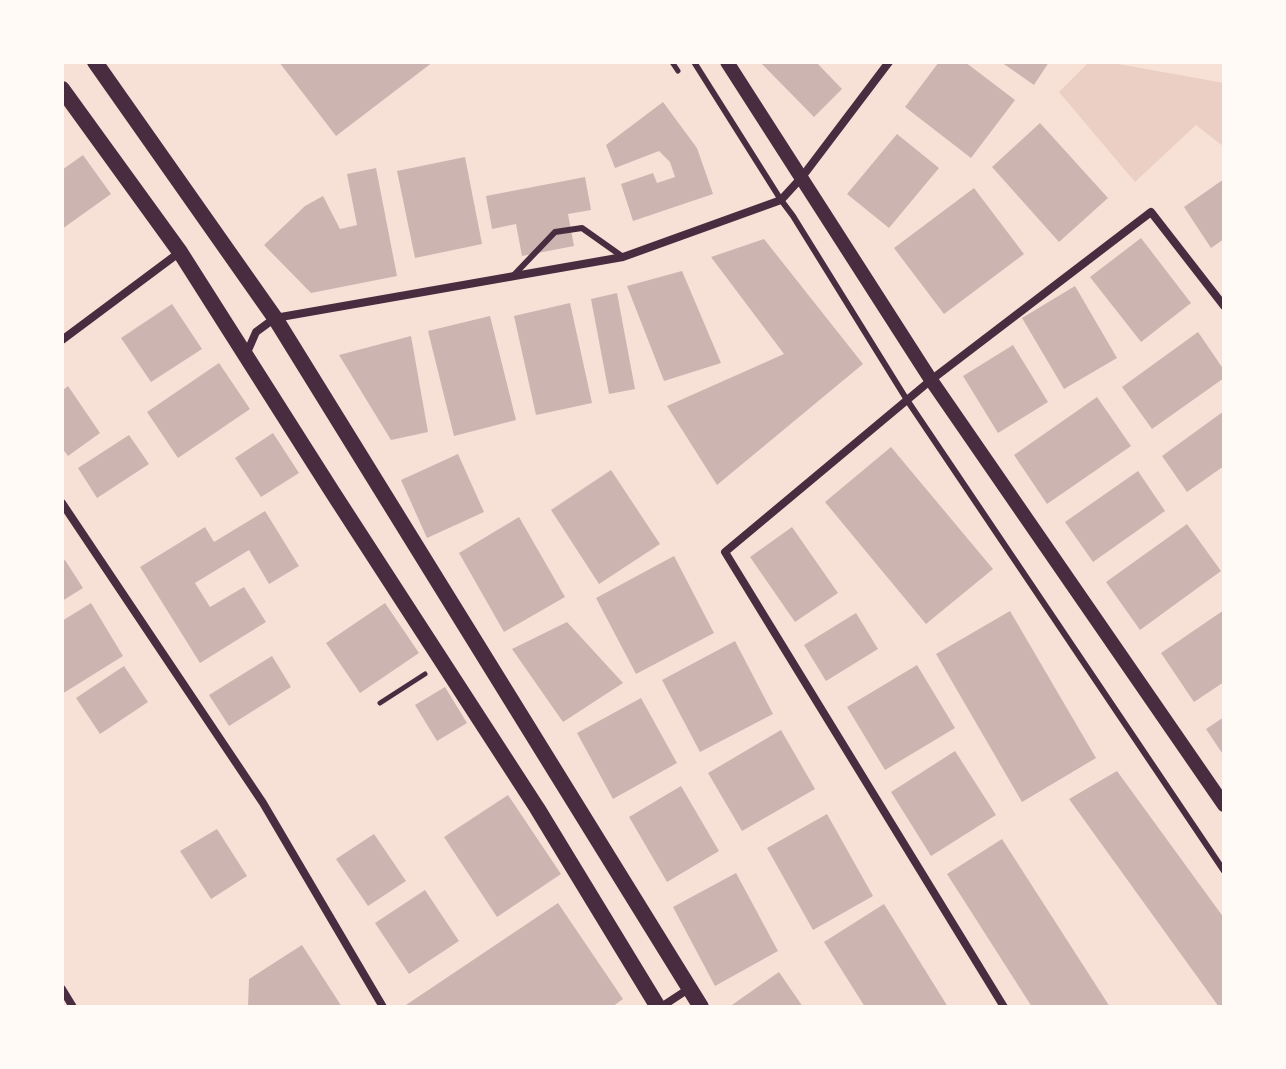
<!DOCTYPE html>
<html>
<head>
<meta charset="utf-8">
<style>
  body { margin:0 }
  #map { position:relative; width:1286px; height:1069px; overflow:hidden; background:#f7e1d7; font-family:Rubik,sans-serif }
  canvas { display:block }
  .frame { position:absolute; inset:0; border:64px solid #fffaf5; pointer-events:none }
</style>
</head>
<body>
<div id="map">
<canvas width="1286" height="1069"></canvas>
<div class="frame"></div>
</div>
<script>
const ctx = document.querySelector('canvas').getContext('2d');
ctx.lineJoin = 'round';
function fillPath(path, color) { ctx.fillStyle = color; ctx.fill(path, 'evenodd'); }
const poly = rows => new Path2D(rows.map(r => 'M' + r).join(''));
function strokePath(path, color, width, dash) { ctx.strokeStyle = color; ctx.lineWidth = width; ctx.lineCap = dash ? 'butt' : 'round'; ctx.setLineDash(dash || []); ctx.stroke(path); }
const green = poly([
  [1089,62,1107,62,1224,83,1224,147,1196,125,1135,182,1059,92]
]);
const building = poly([
  [279,62,433,62,336,136],
  [760,62,816,62,842,89,814,117],
  [939,62,965,62,1015,100,971,158,905,107],
  [1001,62,1049,62,1034,85],
  [663,102,697,148,713,194,633,221,621,184,653,173,657,183,675,177,670,162,659,151,615,168,606,145],
  [1040,123,1108,198,1059,242,992,167],
  [897,134,939,168,889,228,847,194],
  [83,155,111,194,62,229,62,170],
  [465,157,482,244,415,258,397,171],
  [376,168,397,276,311,293,264,245,305,206,323,196,340,229,357,225,347,174],
  [585,177,591,210,568,214,574,246,522,256,516,224,492,229,486,196],
  [1224,179,1224,239,1211,248,1184,207],
  [974,188,1024,254,944,314,894,248],
  [1141,238,1191,303,1141,342,1090,277],
  [764,239,863,364,717,485,667,406,784,354,711,257],
  [682,271,721,363,664,381,627,286],
  [1075,286,1117,358,1064,389,1022,318],
  [617,293,635,389,609,394,591,299],
  [570,303,592,403,536,415,514,316],
  [172,304,202,349,151,382,121,338],
  [490,316,516,420,454,436,428,331],
  [1198,332,1224,370,1224,378,1152,429,1122,387],
  [411,336,428,432,391,440,339,355],
  [1013,345,1048,402,998,433,963,376],
  [219,363,250,409,178,458,147,412],
  [68,386,100,433,68,456,62,448,62,391],
  [1097,397,1131,446,1047,504,1014,455],
  [1224,411,1224,466,1187,492,1162,456],
  [273,433,299,473,261,497,235,458],
  [129,435,149,464,97,498,78,468],
  [891,447,993,569,926,624,825,502],
  [458,454,484,512,427,538,401,480],
  [611,470,660,544,599,584,551,510],
  [1138,471,1165,511,1093,562,1065,522],
  [265,511,299,566,269,584,249,550,195,583,210,607,244,587,266,622,200,663,140,567,205,527,214,542],
  [519,517,565,597,504,632,459,553],
  [1187,524,1221,571,1140,630,1106,582],
  [792,527,838,593,795,622,750,557],
  [674,556,714,633,636,674,596,598],
  [65,560,83,588,62,601,62,562],
  [91,603,123,656,62,694,62,621],
  [385,603,419,653,360,693,326,643],
  [1224,610,1224,682,1194,702,1161,653],
  [1010,611,1096,758,1022,802,936,654],
  [856,613,878,649,826,681,804,645],
  [567,622,623,683,563,722,512,649],
  [735,641,773,714,700,752,662,680],
  [272,656,291,687,229,726,209,695],
  [917,665,955,728,885,770,847,707],
  [124,666,148,702,100,734,76,698],
  [445,687,467,723,437,741,415,705],
  [641,698,677,763,613,799,577,733],
  [1224,717,1224,756,1206,729],
  [781,730,815,789,742,831,708,773],
  [955,751,996,815,931,856,891,792],
  [1117,771,1224,918,1224,1007,1219,1007,1069,799],
  [681,786,719,851,667,882,629,817],
  [508,795,561,874,497,917,444,837],
  [827,814,873,896,813,930,767,848],
  [217,829,247,876,211,899,180,851],
  [374,834,406,881,368,906,336,859],
  [1002,839,1110,1007,1032,1007,947,874],
  [736,873,778,951,715,986,673,907],
  [425,890,459,941,409,974,375,923],
  [558,903,623,999,612,1007,403,1007],
  [884,904,948,1007,865,1007,824,942],
  [302,945,342,1007,248,1007,249,979],
  [779,972,803,1007,729,1007]
]);
const path = poly([
  [672,62,678,71],
  [380,703,425,674]
]);
const service = poly([
  [694,62,781,200,793,216,907,400,1224,871],
  [512,277,555,232,582,228,623,257]
]);
const minor = poly([
  [62,340,180,252],
  [246,355,256,332,275,318,623,257,781,200,802,177,889,62],
  [62,503,263,803,383,1007],
  [62,989,73,1007],
  [661,1007,690,988],
  [1004,1007,725,552,931,380,1151,212,1224,306]
]);
const tertiary = poly([
  [727,62,931,380,1224,805]
]);
const secondary = poly([
  [95,62,275,318,701,1007],
  [62,89,180,252,333,493,537,808,658,1007]
]);
fillPath(green, '#ebcfc5');
fillPath(building, '#ccb4b1');
strokePath(path, '#4a2c40', 5);
strokePath(service, '#4a2c40', 6);
strokePath(minor, '#4a2c40', 8);
strokePath(tertiary, '#4a2c40', 14);
strokePath(secondary, '#4a2c40', 16);
</script>
</body>
</html>
